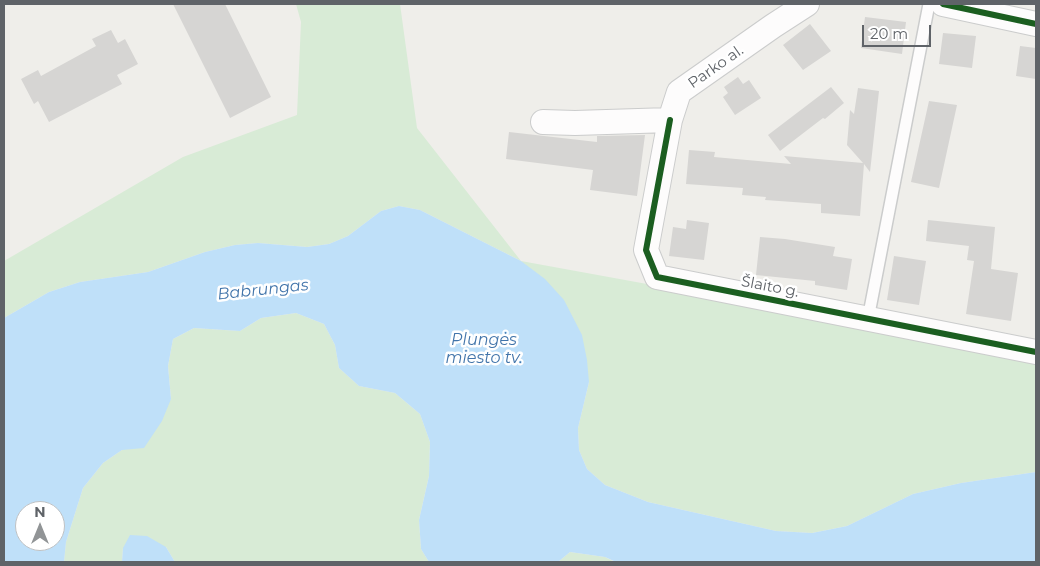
<!DOCTYPE html>
<html>
<head>
<meta charset="utf-8">
<style>
  body { margin:0 }
  #map { position:relative; width:1040px; height:566px; overflow:hidden; background:#efeeea; font-family:Montserrat,sans-serif }
  canvas { display:block }
  .frame { position:absolute; inset:0; border:5px solid #5f6368; pointer-events:none }
  .north { position:absolute; left:15px; top:501px; width:50px; height:50px; box-sizing:border-box; background:#fff; border:1px solid #bfc1c3; border-radius:50%; rotate:0deg; font-size:14px; font-weight:700; line-height:20px; text-align:center; color:#5f6368 }
  .north::after { content:''; display:block; margin:auto; width:18px; height:22px; background:#919496; clip-path:polygon(50% 0,100% 100%,50% 72%,0 100%) }
  .scale { position:absolute; left:862px; top:25px; width:69px; height:22px; box-sizing:border-box; border:2px solid #5f6368; border-top:0; padding-left:6px; font-size:15px; line-height:18px; white-space:nowrap; color:#5f6368; -webkit-text-stroke:4px #fff; paint-order:stroke }
</style>
</head>
<body>
<div id="map">
<canvas width="1040" height="566"></canvas>
<div class="frame"></div>
<div class="north">N</div>
<div class="scale">20 m</div>
</div>
<script>
const ctx = document.querySelector('canvas').getContext('2d');
ctx.lineJoin = 'round';
function fillPath(path, color) { ctx.fillStyle = color; ctx.fill(path, 'evenodd'); }
const poly = rows => new Path2D(rows.map(r => 'M' + r).join(''));
function strokePath(path, color, width, dash) { ctx.strokeStyle = color; ctx.lineWidth = width; ctx.lineCap = dash ? 'butt' : 'round'; ctx.setLineDash(dash || []); ctx.stroke(path); }
function drawText(font, color, halo, rows, align = 'center') {
  ctx.font = font + ' Montserrat,sans-serif'; ctx.lineWidth = 5; ctx.setLineDash([]); ctx.textBaseline = 'middle'; ctx.strokeStyle = halo; ctx.fillStyle = color; for (const [text, x, y, turn = 0] of rows) {
    ctx.save(); ctx.translate(x, y); ctx.rotate((+turn || 0) * Math.PI / 180); ctx.textAlign = isNaN(turn) ? turn : align; if (halo) ctx.strokeText(text, 0, 0); ctx.fillText(text, 0, 0); ctx.restore();
  }
}
const green = poly([
  [296,4,400,4,417,128,521,261,1036,355,1036,472,961,483,913,494,847,526,812,533,776,531,648,502,605,485,587,469,579,450,578,428,589,382,521,261,420,210,399,206,381,211,348,236,329,244,307,247,258,243,235,245,205,252,148,272,80,282,49,292,4,318,4,261,183,157,297,115,301,22],
  [296,313,324,324,335,345,339,368,359,386,395,393,420,414,430,442,429,476,419,520,421,549,429,562,175,562,166,547,123,548,122,562,64,562,66,542,83,488,103,463,122,450,171,399,168,366,173,339,194,328,240,331,261,318],
  [570,552,605,557,615,562,558,562]
]);
const water = poly([
  [399,206,420,210,521,261,545,279,564,300,582,335,587,360,589,382,578,428,579,450,587,469,605,485,648,502,776,531,812,533,847,526,913,494,961,483,1036,472,1036,562,616,562,605,557,570,552,558,562,429,562,421,549,419,520,429,476,430,442,420,414,395,393,359,386,339,368,335,345,324,324,296,313,261,318,240,331,194,328,173,339,168,366,171,399,162,421,144,448,122,450,103,463,83,488,66,542,64,562,4,562,4,318,49,292,80,282,148,272,205,252,235,245,258,243,307,247,329,244,348,236,381,211],
  [25,511,55,511,55,541,25,541],
  [130,535,147,536,166,547,175,562,122,562,123,548]
]);
const building = poly([
  [173,4,225,4,271,97,230,118],
  [865,17,906,22,902,54,861,48],
  [810,24,831,51,803,70,783,45],
  [111,30,118,43,125,39,138,64,117,75,122,84,49,122,38,101,34,104,21,79,38,70,41,76,96,46,92,39],
  [943,33,976,36,972,68,939,64],
  [1020,46,1036,48,1036,79,1016,76],
  [738,77,743,84,749,80,761,98,735,115,723,97,728,93,724,87],
  [831,87,844,103,825,119,823,118,780,151,768,135],
  [858,88,879,91,870,172,864,164,860,216,821,213,821,204,765,200,766,197,742,195,743,188,686,184,689,150,715,152,714,157,791,164,784,156,863,163,847,145,850,110,854,114],
  [929,101,957,105,939,188,911,182],
  [509,132,597,142,597,136,645,135,637,196,590,190,593,170,506,159],
  [687,220,709,223,704,260,669,256,673,227,686,229],
  [928,220,995,227,991,269,1018,273,1011,321,966,314,974,261,967,260,969,246,926,241],
  [760,237,785,239,835,247,833,256,852,259,847,290,815,285,815,281,756,275],
  [894,256,926,261,919,305,887,300]
]);
const service = poly([
  [868,319,929,4]
]);
const minor = poly([
  [943,4,1036,24],
  [670,120,646,250,657,277,1036,352],
  [543,122,575,123,670,120,679,92,773,26,807,4]
]);
const cycleway = poly([
  [943,4,1036,24],
  [670,120,646,250,657,277,1036,352]
]);
const streetNames = [
  ["Parko al.",716,67,-35],
  ["Šlaito g.",770,287,11]
];
const waterNames = [
  ["Babrungas",263,290,-6],
  ["Plungės",484,340],
  ["miesto tv.",484,358]
];
fillPath(green, '#d8ebd6');
fillPath(water, '#bfe0f9');
fillPath(building, '#d6d5d3');
strokePath(service, '#cbcccc', 14);
strokePath(minor, '#cbcccc', 26);
strokePath(service, '#fdfcfc', 11);
strokePath(minor, '#fdfcfc', 24);
strokePath(cycleway, '#1b5e20', 6);
drawText('15px', '#5f6368', '#fff', streetNames);
drawText('italic 16px', '#4174aa', '#fff', waterNames);
</script>
</body>
</html>
